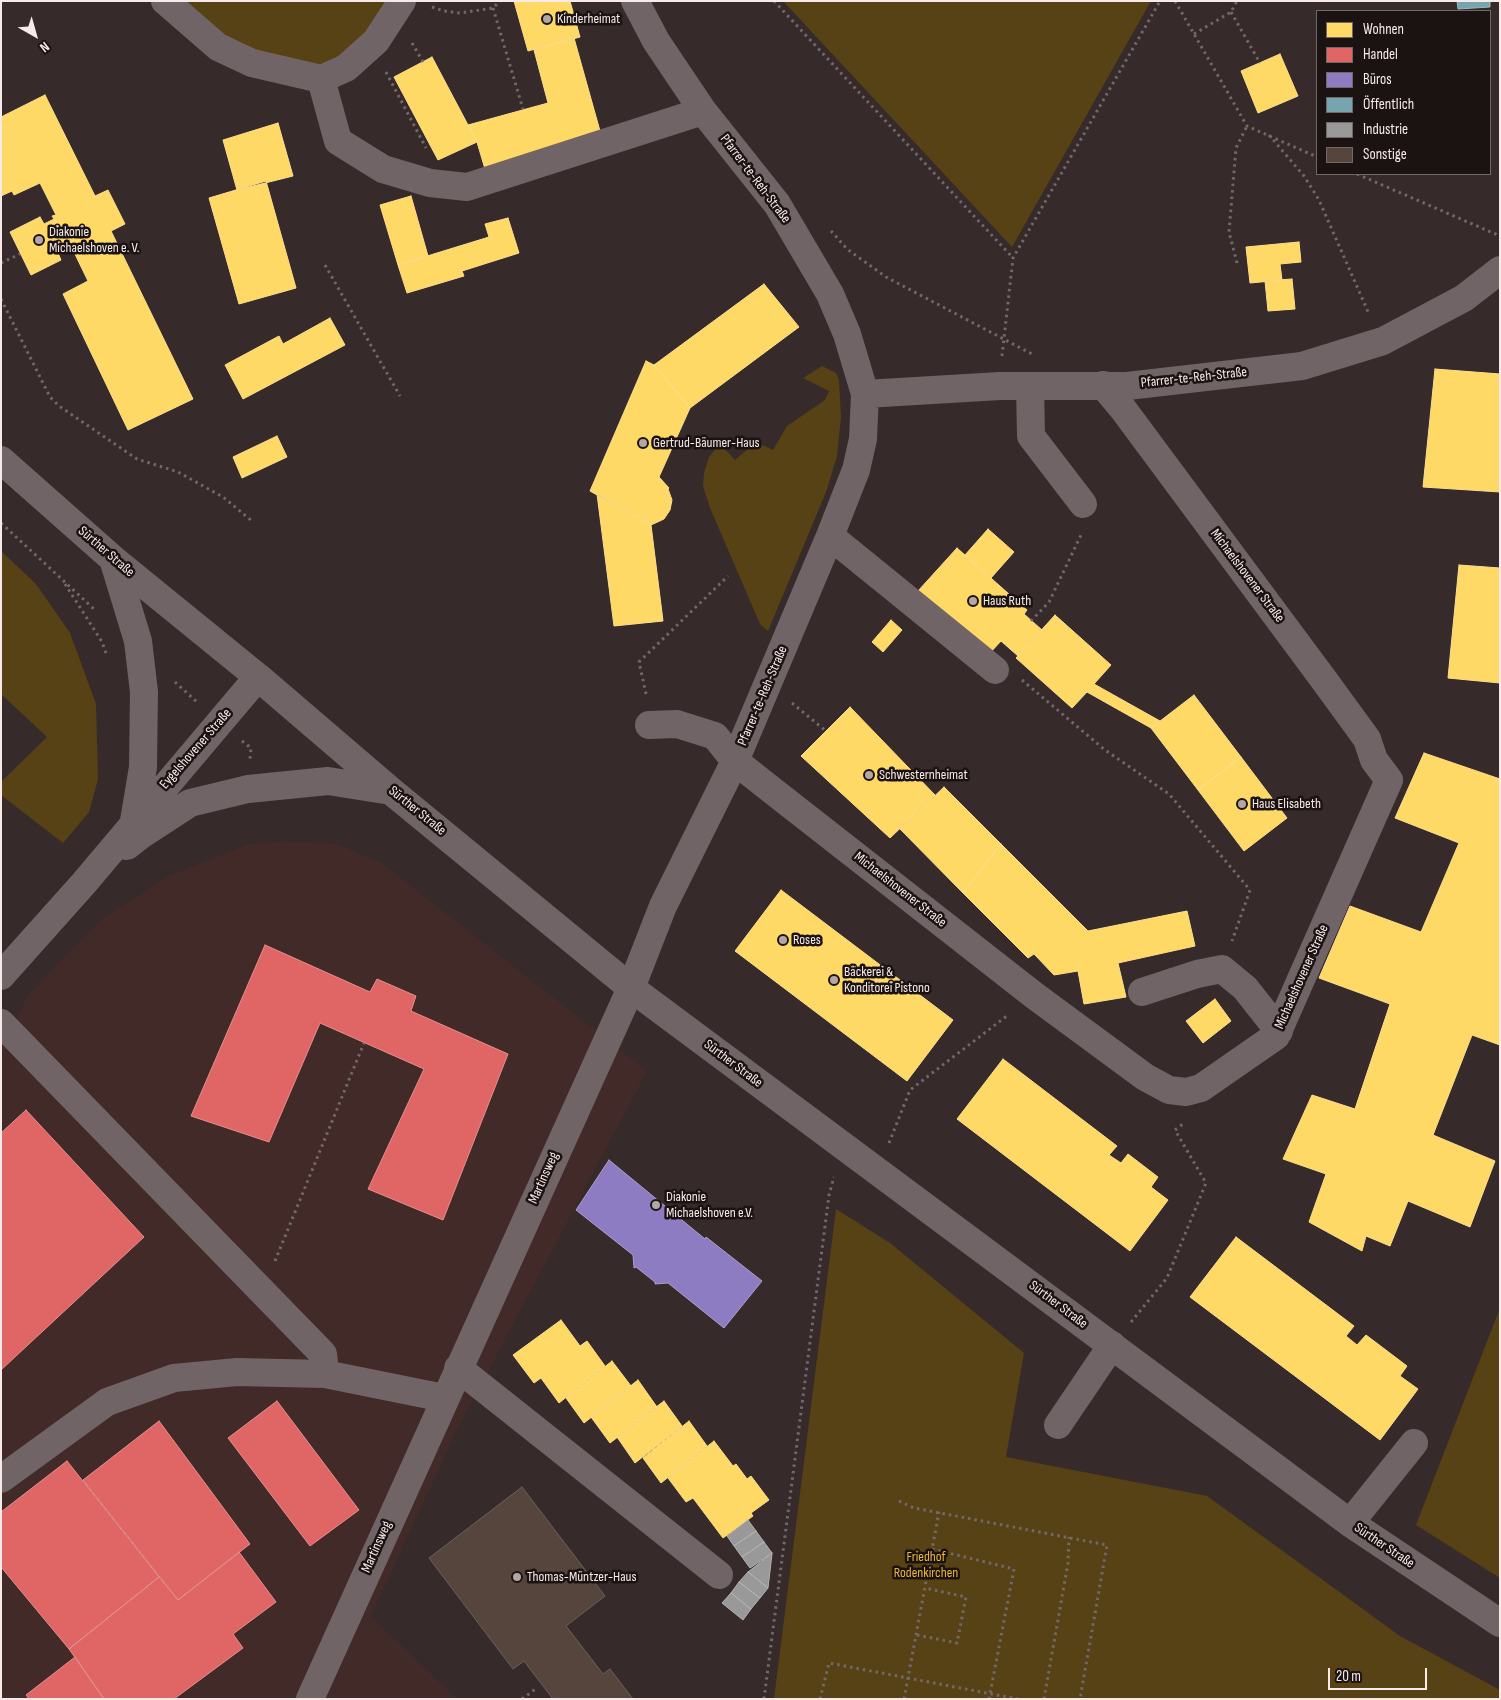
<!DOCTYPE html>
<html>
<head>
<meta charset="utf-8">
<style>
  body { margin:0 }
  #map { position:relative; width:1501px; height:1700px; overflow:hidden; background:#362b2a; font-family:"Sofia Sans Condensed",sans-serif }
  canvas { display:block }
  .frame { position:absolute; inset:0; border:2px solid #f7eae9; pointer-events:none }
  .legend { position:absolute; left:1316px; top:10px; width:175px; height:165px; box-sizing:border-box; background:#1b1212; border:1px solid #736868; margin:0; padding:6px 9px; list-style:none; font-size:15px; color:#f7eae9 }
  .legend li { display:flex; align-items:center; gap:10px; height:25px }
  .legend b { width:25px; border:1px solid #736868 }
  .north { position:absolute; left:10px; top:10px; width:50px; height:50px; -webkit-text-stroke:4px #1b1212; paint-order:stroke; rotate:142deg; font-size:14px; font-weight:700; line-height:20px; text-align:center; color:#f7eae9 }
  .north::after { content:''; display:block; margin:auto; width:18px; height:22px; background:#f7eae9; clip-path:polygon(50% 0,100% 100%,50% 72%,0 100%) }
  .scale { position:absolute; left:1328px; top:1668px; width:99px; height:22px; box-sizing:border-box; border:2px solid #f7eae9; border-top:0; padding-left:6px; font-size:15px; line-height:18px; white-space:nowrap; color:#f7eae9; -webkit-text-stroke:4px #1b1212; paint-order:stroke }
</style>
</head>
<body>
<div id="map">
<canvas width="1501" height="1700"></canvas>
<div class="frame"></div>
<ul class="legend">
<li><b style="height:14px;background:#ffd966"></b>Wohnen</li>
<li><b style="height:14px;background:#e06666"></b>Handel</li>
<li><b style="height:14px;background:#8e7cc3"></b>Büros</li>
<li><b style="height:14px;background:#76a5af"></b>Öffentlich</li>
<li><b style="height:14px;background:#999"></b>Industrie</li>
<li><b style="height:14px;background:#55453c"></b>Sonstige</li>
</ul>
<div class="north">N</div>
<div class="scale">20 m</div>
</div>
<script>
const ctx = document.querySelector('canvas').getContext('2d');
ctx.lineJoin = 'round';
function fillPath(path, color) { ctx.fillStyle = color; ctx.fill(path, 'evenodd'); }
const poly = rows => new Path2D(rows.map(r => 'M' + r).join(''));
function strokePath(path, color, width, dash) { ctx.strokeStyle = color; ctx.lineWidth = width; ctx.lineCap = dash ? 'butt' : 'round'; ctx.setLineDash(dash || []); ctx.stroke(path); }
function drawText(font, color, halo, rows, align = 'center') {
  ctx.font = font + ' "Sofia Sans Condensed",sans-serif'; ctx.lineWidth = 5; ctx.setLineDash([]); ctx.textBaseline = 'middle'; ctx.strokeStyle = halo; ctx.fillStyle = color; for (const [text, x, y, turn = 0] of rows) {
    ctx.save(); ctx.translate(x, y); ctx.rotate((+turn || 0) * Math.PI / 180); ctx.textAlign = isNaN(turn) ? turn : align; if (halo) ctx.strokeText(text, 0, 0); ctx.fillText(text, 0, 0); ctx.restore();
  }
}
const built = poly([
  [285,842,337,844,382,863,647,1071,455,1434,371,1616,457,1699,1,1699,1,1043,10,1032,28,995,98,922,168,876,249,844]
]);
const green = poly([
  [178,1,391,1,382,17,345,54,326,64,300,64,231,43],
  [783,1,1151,1,1012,247],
  [822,366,836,373,839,380,841,417,837,456,826,492,768,631,760,624,710,508,703,486,704,473,709,457,720,444,735,460,756,442,773,450,787,426,825,400,829,391,803,378],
  [1,551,36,584,70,633,96,704,98,779,89,812,63,843,1,795,1,782,47,737,1,694],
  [836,1209,890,1243,1024,1353,1006,1457,1207,1496,1400,1636,1500,1690,1500,1699,774,1699],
  [1500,1308,1500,1578,1416,1525]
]);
const homes = poly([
  [514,1,570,1,580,37,528,51,514,1],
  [574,38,600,131,485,169,477,142,468,125,548,103,534,50,574,38],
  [1280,54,1298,96,1258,113,1241,71,1280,54],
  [432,57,477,142,438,160,394,77,432,57],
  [45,95,95,196,108,190,125,224,111,231,193,399,128,430,63,294,88,281,73,250,69,251,54,219,52,216,56,215,40,183,14,195,12,191,1,196,1,117,45,95],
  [278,123,293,176,237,190,223,140,278,123],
  [266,181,296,288,239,304,209,198,266,181],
  [411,196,428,256,398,265,380,205,411,196],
  [40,217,44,224,54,219,68,248,58,253,61,260,31,275,10,232,40,217],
  [508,218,519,253,462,271,464,276,407,293,398,265,489,237,485,224,508,218],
  [1299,242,1301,262,1280,264,1282,280,1250,283,1246,247,1299,242],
  [1292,279,1295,309,1268,311,1265,281,1292,279],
  [764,284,799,327,690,408,654,365,764,284],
  [330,318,345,345,243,399,225,365,279,336,283,344,330,318],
  [646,361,654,365,690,408,659,477,669,488,668,489,672,500,670,510,664,519,651,525,590,491,646,361],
  [1435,369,1500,374,1500,492,1423,487,1435,369],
  [277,436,287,457,242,478,233,457,277,436],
  [597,494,651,525,663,621,614,626,597,494],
  [988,529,1014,552,991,578,965,555,988,529],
  [957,548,1027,610,1024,614,1042,630,1018,656,1001,641,989,654,918,591,957,548],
  [1459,565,1500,568,1500,683,1448,678,1459,565],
  [1055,615,1111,665,1094,684,1160,721,1151,728,1087,692,1072,708,1016,658,1055,615],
  [891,620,902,630,883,652,872,642,891,620],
  [1194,695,1241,757,1198,790,1151,728,1194,695],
  [850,707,935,795,890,838,801,756,850,707],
  [1424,753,1500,779,1500,1045,1472,1035,1433,1135,1495,1161,1470,1227,1408,1201,1390,1246,1366,1236,1362,1251,1309,1222,1326,1174,1283,1159,1312,1095,1355,1109,1390,1004,1319,978,1350,906,1421,932,1459,843,1395,818,1424,753],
  [1241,757,1287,818,1244,851,1198,790,1241,757],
  [944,787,1001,844,963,893,900,829,944,787],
  [1001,844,1088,931,1187,911,1195,946,1118,963,1126,997,1084,1004,1078,971,1054,975,1034,954,1028,958,963,893,1001,844],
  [781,890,953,1020,907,1081,735,951,781,890],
  [1215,999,1231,1021,1203,1043,1186,1021,1215,999],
  [1003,1059,1117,1146,1109,1155,1121,1163,1128,1154,1158,1177,1151,1187,1168,1200,1130,1251,957,1119,1003,1059],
  [1236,1237,1354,1326,1346,1336,1357,1345,1366,1335,1407,1366,1400,1376,1418,1389,1380,1440,1190,1297,1236,1237],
  [561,1320,580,1346,587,1341,605,1366,559,1403,541,1378,534,1383,513,1355,561,1320],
  [612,1361,631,1386,584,1423,566,1398,612,1361],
  [638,1380,657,1407,610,1443,591,1417,638,1380],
  [664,1401,682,1426,635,1463,617,1437,664,1401],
  [689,1421,707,1446,661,1483,643,1458,689,1421],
  [714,1441,733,1466,736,1464,747,1479,751,1476,769,1500,751,1513,753,1516,723,1538,693,1498,686,1502,668,1478,714,1441]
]);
const shops = poly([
  [265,945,370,992,377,979,416,996,411,1011,508,1054,443,1220,368,1189,424,1069,320,1023,269,1142,191,1116,265,945],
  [26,1110,144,1237,1,1370,1,1133,26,1110],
  [277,1401,359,1510,310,1546,228,1438,277,1401],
  [159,1421,250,1544,178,1600,83,1480,159,1421],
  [67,1461,159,1577,69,1649,1,1567,1,1512,67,1461],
  [239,1552,276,1602,233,1634,243,1648,174,1699,104,1699,69,1649,159,1577,178,1600,239,1552],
  [75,1657,104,1699,29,1699,26,1695,75,1657]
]);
const offices = poly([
  [609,1160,705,1239,706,1237,762,1281,724,1328,668,1283,655,1284,655,1282,636,1267,634,1268,633,1255,576,1210,609,1160]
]);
const public = poly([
  [1457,1,1490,1,1490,7,1458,9,1457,1]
]);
const industry = poly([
  [748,1520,756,1531,734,1546,727,1536,748,1520],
  [756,1531,764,1542,742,1557,734,1546,756,1531],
  [764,1542,772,1553,750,1568,742,1557,764,1542],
  [772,1553,772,1554,768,1588,748,1572,772,1553],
  [748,1572,768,1588,760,1598,739,1582,748,1572],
  [739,1582,760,1598,751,1609,731,1593,739,1582],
  [731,1593,751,1609,743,1620,722,1603,731,1593]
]);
const building = poly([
  [522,1487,605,1596,566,1626,603,1674,610,1669,633,1699,553,1699,524,1661,513,1669,429,1558,522,1487]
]);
const path = poly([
  [774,1,1013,258],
  [1175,1,1247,126,1317,157],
  [432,7,444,11,460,13,493,8,500,1],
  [493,8,523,109],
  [1231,12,1260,63],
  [1194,34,1231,12,1237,1],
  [412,43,423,62],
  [386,72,426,148],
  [1269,135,1304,176,1319,200,1369,314],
  [1357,174,1500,236],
  [831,231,847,249,886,277,1032,354],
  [1,263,20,254],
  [1237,263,1229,232,1236,148,1247,126],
  [325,265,400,396],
  [1,299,50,397,59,406,137,459,178,472,223,497,252,521],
  [1002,356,1013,258,1160,1],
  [1,523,94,609],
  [65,584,102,642,107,656],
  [1031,621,1049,602,1081,535],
  [1022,680,1105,750,1169,794,1250,890,1232,941],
  [175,682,198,703],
  [646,694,639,662,728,576],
  [792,703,826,731],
  [242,741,251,748,250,759],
  [889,1143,910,1090,1008,1015],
  [275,1261,364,1043],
  [1131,1322,1167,1278,1206,1183,1175,1130,1183,1124],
  [899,1501,914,1508,1107,1545,1080,1699],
  [932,1549,1014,1569,989,1699],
  [917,1635,957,1643,966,1597,925,1588],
  [522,1699,537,1688],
  [764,1699,829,1195,834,1177],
  [820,1699,829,1663,1018,1699],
  [904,1699,939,1512],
  [1044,1699,1068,1563,1069,1537]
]);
const minor = poly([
  [165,1,218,47,252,63,321,79,346,68,376,41,402,1],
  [321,79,338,141,383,169,430,183,467,187,703,111],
  [1030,386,1031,436,1083,504],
  [865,394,1000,386,1127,386,1302,366,1383,341,1464,298,1500,270],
  [1,460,113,559,258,677,391,791,631,988,1350,1523,1500,1623],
  [830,536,995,670],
  [113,559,138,641,144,692,143,767,134,821],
  [649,725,677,724,715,736,735,761,764,784,1035,996,1145,1077,1169,1090,1186,1092,1201,1088,1276,1036,1389,780,1374,760,1367,739,1324,680,1123,409,1103,385],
  [127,846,141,835,190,803,248,789,328,781,391,791],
  [1,976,84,883,258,677],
  [1142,992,1197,974,1222,969,1245,988,1279,1031],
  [1,1023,323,1354,325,1374],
  [458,1368,719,1575],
  [1058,1425,1112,1345],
  [1,1479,107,1402,174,1378,237,1372,325,1374,444,1398],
  [1350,1523,1414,1443],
  [310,1699,631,988,663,906,735,761,830,536,856,470,863,439,865,394,847,334,830,294,777,204,703,111,656,41,635,1]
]);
const markers = [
  [547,19,5,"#b3a7a6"],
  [39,240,5,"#b3a7a6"],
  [643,443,5,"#b3a7a6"],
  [973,601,5,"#b3a7a6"],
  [869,775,5,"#b3a7a6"],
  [1242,804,5,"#b3a7a6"],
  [783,940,5,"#b3a7a6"],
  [834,980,5,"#b3a7a6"],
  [656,1205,5,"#b3a7a6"],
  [517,1577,5,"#b3a7a6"]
];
const poiNames = [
  ["Kinderheimat",557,19],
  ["Diakonie",49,232],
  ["Michaelshoven e. V.",49,248],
  ["Gertrud-Bäumer-Haus",653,443],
  ["Haus Ruth",983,601],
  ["Schwesternheimat",879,775],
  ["Haus Elisabeth",1252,804],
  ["Roses",793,940],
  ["Bäckerei &",844,972],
  ["Konditorei Pistono",844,988],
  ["Diakonie",666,1197],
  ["Michaelshoven e.V.",666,1213],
  ["Thomas-Müntzer-Haus",527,1577]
];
const streetNames = [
  ["Pfarrer-te-Reh-Straße",755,179,53],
  ["Pfarrer-te-Reh-Straße",1194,378,-6],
  ["Sürther Straße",106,552,41],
  ["Michaelshovener Straße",1247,576,53],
  ["Pfarrer-te-Reh-Straße",763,696,-67],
  ["Eygelshovener Straße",196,749,-49],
  ["Sürther Straße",417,811,39],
  ["Michaelshovener Straße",900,890,38],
  ["Michaelshovener Straße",1302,977,-66],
  ["Sürther Straße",733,1064,37],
  ["Martinsweg",544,1178,-66],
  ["Sürther Straße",1058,1305,37],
  ["Sürther Straße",1384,1546,34],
  ["Martinsweg",377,1547,-66]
];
const parkNames = [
  ["Friedhof",926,1557],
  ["Rodenkirchen",926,1573]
];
fillPath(built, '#412a28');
fillPath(green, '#574215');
fillPath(homes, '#ffd966');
strokePath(homes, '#fdde8d', 1);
fillPath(shops, '#e06666');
strokePath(shops, '#e78e8d', 1);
fillPath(offices, '#8e7cc3');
strokePath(offices, '#ae9dce', 1);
fillPath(public, '#76a5af');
strokePath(public, '#9dbac0', 1);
fillPath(industry, '#999');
strokePath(industry, '#b5b1b1', 1);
fillPath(building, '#55453c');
strokePath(building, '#69615e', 1);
strokePath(path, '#72686b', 3, [2.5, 4]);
strokePath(minor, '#716467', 28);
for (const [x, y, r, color] of markers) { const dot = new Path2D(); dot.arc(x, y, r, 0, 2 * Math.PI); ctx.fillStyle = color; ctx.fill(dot); strokePath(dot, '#1b1212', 2); }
drawText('14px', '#f7eae9', '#1b1212', poiNames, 'left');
drawText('14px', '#f7eae9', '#1b1212', streetNames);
drawText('14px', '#ecb736', '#1b1212', parkNames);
</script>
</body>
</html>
